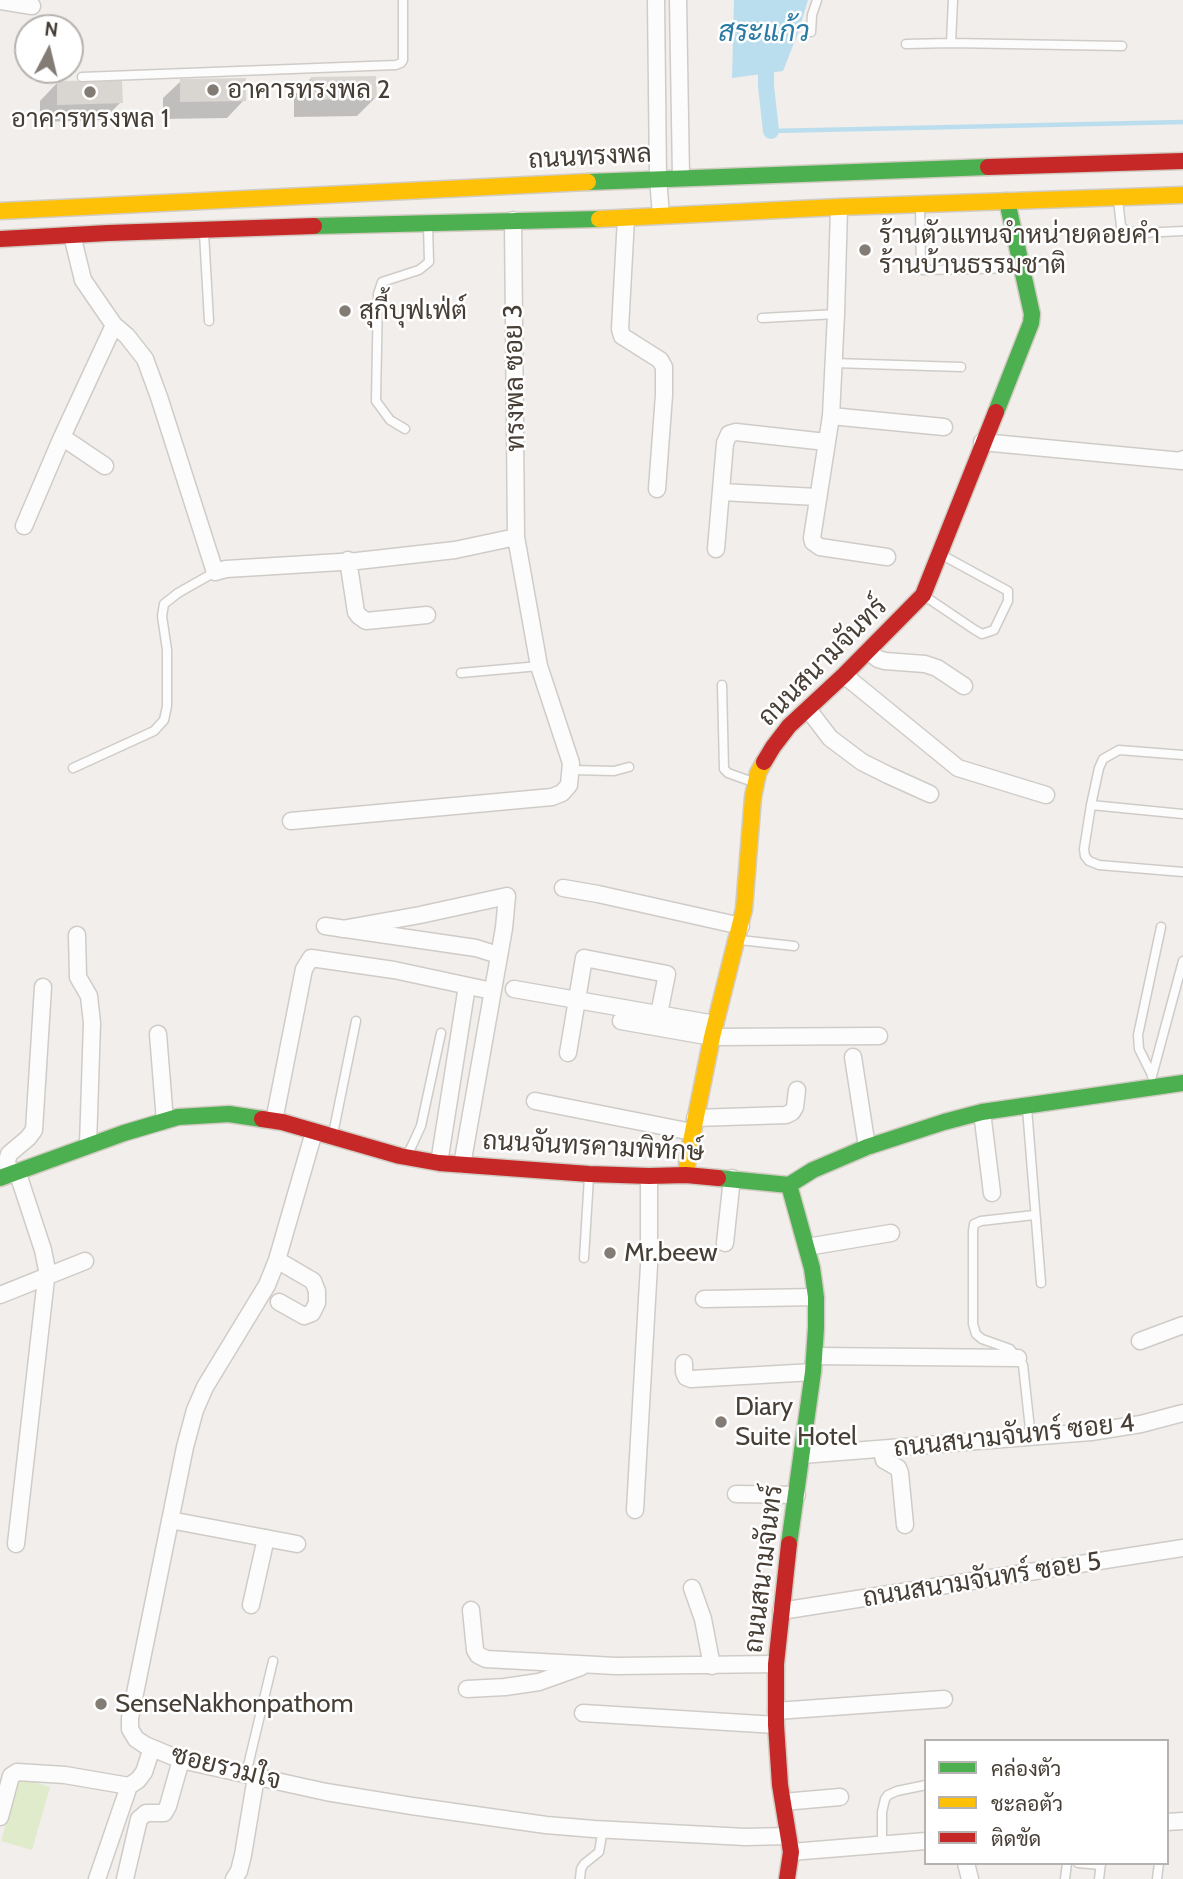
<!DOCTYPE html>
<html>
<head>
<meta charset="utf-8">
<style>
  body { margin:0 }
  #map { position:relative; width:1183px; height:1879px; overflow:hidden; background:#f1eeeb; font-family:Cabin,Sarabun,sans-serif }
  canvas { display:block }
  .legend { position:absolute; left:924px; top:1739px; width:245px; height:126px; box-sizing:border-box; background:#fff; border:2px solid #b5b2af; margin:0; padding:9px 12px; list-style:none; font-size:21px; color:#473f36 }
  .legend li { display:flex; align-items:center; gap:14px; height:35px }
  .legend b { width:35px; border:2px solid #b5b2af }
  .north { position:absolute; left:14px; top:14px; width:70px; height:70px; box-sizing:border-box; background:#fff; border:2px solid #b5b2af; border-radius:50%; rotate:7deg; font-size:19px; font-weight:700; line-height:28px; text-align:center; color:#473f36 }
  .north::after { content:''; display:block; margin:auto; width:24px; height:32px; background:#827c75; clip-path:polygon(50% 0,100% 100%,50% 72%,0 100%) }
</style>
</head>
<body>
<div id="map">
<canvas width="1183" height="1879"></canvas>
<ul class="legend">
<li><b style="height:9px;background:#4caf50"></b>คล่องตัว</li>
<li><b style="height:9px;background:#ffc107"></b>ชะลอตัว</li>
<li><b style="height:9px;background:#c62828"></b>ติดขัด</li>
</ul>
<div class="north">N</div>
</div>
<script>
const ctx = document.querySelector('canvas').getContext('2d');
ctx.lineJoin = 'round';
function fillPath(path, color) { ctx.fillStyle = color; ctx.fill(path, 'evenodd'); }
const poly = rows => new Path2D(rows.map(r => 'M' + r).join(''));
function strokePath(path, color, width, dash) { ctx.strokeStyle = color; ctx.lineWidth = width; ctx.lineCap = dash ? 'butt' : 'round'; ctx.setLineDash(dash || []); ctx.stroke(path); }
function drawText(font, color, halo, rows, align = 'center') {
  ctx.font = font + ' Cabin,Sarabun,sans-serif'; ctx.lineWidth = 5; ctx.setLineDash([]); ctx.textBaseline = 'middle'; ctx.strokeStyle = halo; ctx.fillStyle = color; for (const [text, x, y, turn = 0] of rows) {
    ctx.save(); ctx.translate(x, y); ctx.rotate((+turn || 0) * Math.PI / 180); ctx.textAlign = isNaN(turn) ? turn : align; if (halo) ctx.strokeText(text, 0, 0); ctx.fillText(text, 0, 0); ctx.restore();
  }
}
const green = poly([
  [19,1777,50,1787,32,1850,1,1841]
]);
const water = poly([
  [734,0,808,0,798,33,783,71,732,78]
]);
const shadow = poly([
  [311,78,375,98,357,116,294,117,294,96],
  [181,81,244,100,227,118,163,119,163,98],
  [57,83,121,102,103,120,40,122,40,101]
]);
const stream = poly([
  [771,131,1183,122]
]);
const canal = poly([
  [766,54,766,86,771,131]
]);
const building = poly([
  [376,76,377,98,311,100,311,77],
  [246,78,246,101,180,102,180,79],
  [122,80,123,103,57,105,57,81]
]);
const lane = poly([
  [811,32,812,15,817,0],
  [951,43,1122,46],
  [906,44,951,43,953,0],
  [82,77,396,65,401,63,403,60,403,0],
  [1118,200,1121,226,1126,231,1141,233,1183,231],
  [920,207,921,268,923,270,1020,268],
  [204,233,209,321],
  [762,318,836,314],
  [834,363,961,367],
  [405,429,390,420,376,401,378,294,382,282,419,270,429,262,428,225],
  [926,597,975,630,982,634,994,630,1008,601,1008,591,942,555],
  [461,673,539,666],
  [722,685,724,769,728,773,753,782],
  [1183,755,1119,750,1103,759,1099,768,1091,805,1183,814],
  [73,768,154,731,164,720,167,706,167,650,162,616,164,604,178,593,215,572],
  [572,770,614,771,629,767],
  [1091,805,1084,849,1085,856,1089,861,1099,865,1183,872],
  [740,940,794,946],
  [1152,1075,1139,1049,1138,1035,1161,927],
  [1152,1076,1183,961],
  [1027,1108,1041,1283],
  [333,1134,356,1021],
  [408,1154,421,1126,441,1033],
  [584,1258,589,1177],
  [1031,1438,1023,1365,1010,1349,982,1339,976,1334,973,1324,973,1231,974,1224,981,1221,1034,1215],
  [246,1774,273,1661],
  [882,1844,882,1812,885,1799,888,1795,897,1791,926,1785],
  [1078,1863,1101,1865],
  [580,1879,581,1869,584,1864,599,1852,603,1829],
  [1065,1879,1067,1863],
  [1099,1879,1101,1863],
  [1157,1879,1159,1863]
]);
const street = poly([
  [656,0,658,178,661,215],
  [678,0,681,177],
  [0,1,32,6],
  [839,207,836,314,831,416,812,538,813,542,820,547,887,557],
  [626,218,620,329,622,336,660,360,664,367,664,395,657,489],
  [72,235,83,280,114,325,127,336,145,359,159,397,215,572,226,569,357,561,455,550,516,537],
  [831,416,944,427],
  [62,437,105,466],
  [982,442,1182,461,1183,459],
  [721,492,817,497],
  [24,526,62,437,114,325],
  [716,549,725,443,729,434,736,432,826,442],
  [348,560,356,612,359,616,366,621,427,615],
  [868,651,878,659,885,661,925,664,937,668,964,686],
  [844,675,958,768,1046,795],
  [808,709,830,738,862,762,888,775,930,794],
  [291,821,552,797,562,793,569,785,571,763,539,666,516,537,513,220],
  [563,888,598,894,741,926],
  [325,926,476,948,498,955],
  [342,929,420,915,507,896,504,928,462,1165],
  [77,935,78,977,89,996,92,1023,88,1145],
  [514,989,715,1024],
  [621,1021,712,1037,879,1036],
  [158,1034,165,1121],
  [568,1053,584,958,667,974,659,1014],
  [853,1057,867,1147],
  [535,1101,692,1132],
  [982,1112,992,1193],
  [695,1118,786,1115,792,1112,795,1107,797,1090],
  [274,1121,304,969,311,958,394,970,492,991],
  [314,1132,277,1260,267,1285,205,1387,195,1410,185,1447,130,1718,130,1729,136,1739,145,1745,181,1760,326,1792,412,1806,546,1825,594,1829,745,1837,788,1836],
  [439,1163,467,986],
  [9,1175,7,1161,9,1154,28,1138,34,1130,43,987],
  [725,1243,732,1178],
  [807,1247,891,1233],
  [277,1260,313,1281,317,1291,317,1303,312,1313,304,1316,279,1302],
  [0,1295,85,1261],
  [704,1299,816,1297],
  [1140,1341,1183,1325],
  [815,1356,1018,1358],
  [684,1363,684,1372,686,1377,691,1379,813,1372],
  [882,1449,884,1460,898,1468,900,1473,905,1525],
  [802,1455,1091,1432,1141,1424,1183,1413],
  [736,1494,797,1495],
  [635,1510,649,1265,649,1176],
  [170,1520,297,1544],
  [16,1544,47,1270,43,1250,17,1171],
  [692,1588,703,1619,712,1666],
  [251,1605,266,1538],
  [471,1610,475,1650,478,1655,486,1659,616,1666,776,1664],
  [781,1611,1183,1548],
  [467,1689,505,1687,539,1682,581,1667],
  [776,1711,944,1699],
  [583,1713,776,1725],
  [783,1802,840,1797],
  [0,1817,11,1776,17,1772,65,1775,129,1786],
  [1167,1822,1183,1821],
  [791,1852,926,1841],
  [966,1863,970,1879],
  [97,1879,129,1786,138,1780,144,1772,152,1748],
  [125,1879,139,1819,146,1813,164,1813,168,1806,181,1760],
  [234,1879,239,1871,243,1855,256,1777]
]);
const fast = poly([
  [588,182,988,167],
  [314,226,599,219],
  [996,412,1031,323,1032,314,1007,201],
  [0,1178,124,1133,178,1117,229,1114,262,1119],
  [718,1178,789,1185,813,1170,867,1147,944,1122,982,1112,1183,1083],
  [789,1544,813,1372,816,1328,816,1297,812,1268,789,1185]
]);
const slow = poly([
  [0,211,588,182],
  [599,219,839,207,1183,195],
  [686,1175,688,1156,712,1037,744,909,753,797,758,773,764,762]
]);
const jam = poly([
  [988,167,1183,161],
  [0,239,108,233,314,226],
  [764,762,773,747,789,726,844,675,923,595,996,412],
  [262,1119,282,1122,400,1156,439,1163,589,1174,649,1176,686,1175,718,1178],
  [787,1879,791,1852,780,1785,776,1725,776,1664,789,1544]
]);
const markers = [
  [213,90,7,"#827c75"],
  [90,92,7,"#827c75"],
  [865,250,7,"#827c75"],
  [345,311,7,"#827c75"],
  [610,1253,7,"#827c75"],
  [721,1422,7,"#827c75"],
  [101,1704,7,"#827c75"]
];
const poiNames = [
  ["อาคารทรงพล 2",227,90],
  ["อาคารทรงพล 1",90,119,"center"],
  ["ร้านตัวแทนจำหน่ายดอยคำ",879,235],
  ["ร้านบ้านธรรมชาติ",879,265],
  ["สุกี้บุฟเฟ่ต์",359,311],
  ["Mr.beew",624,1253],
  ["Diary",735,1407],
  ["Suite Hotel",735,1437],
  ["SenseNakhonpathom",115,1704]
];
const streetNames = [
  ["ถนนทรงพล",590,157,-3],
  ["ทรงพล ซอย 3",515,378,-91],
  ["ถนนสนามจันทร์",823,662,-45],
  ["ถนนจันทรคามพิทักษ์",593,1147,3],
  ["ถนนสนามจันทร์ ซอย 4",1014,1436,-6],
  ["ถนนสนามจันทร์",764,1569,-83],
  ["ถนนสนามจันทร์ ซอย 5",982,1580,-9],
  ["ซอยรวมใจ",226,1768,14]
];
const waterNames = [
  ["สระแก้ว",764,33]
];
fillPath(green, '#e0ebcb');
fillPath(water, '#bbdeef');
fillPath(shadow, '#0003');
strokePath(stream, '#bbdeef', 4.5);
strokePath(canal, '#bbdeef', 16);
fillPath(building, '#d9d6d2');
strokePath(lane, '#cfccc8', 11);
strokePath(street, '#cfccc8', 19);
strokePath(fast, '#d2ccc3', 19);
strokePath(slow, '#d2ccc3', 19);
strokePath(jam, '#d2ccc3', 19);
strokePath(lane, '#fdfcfc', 8);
strokePath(street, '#fdfcfc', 16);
strokePath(fast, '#4caf50', 16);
strokePath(slow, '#ffc107', 16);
strokePath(jam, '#c62828', 16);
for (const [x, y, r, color] of markers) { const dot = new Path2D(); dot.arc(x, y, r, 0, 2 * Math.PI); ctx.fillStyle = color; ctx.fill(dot); strokePath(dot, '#fff', 2.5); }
drawText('26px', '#473f36', '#fff', poiNames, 'left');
drawText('26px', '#473f36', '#fff', streetNames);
drawText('italic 28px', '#2b7aa4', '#fff', waterNames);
</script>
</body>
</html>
